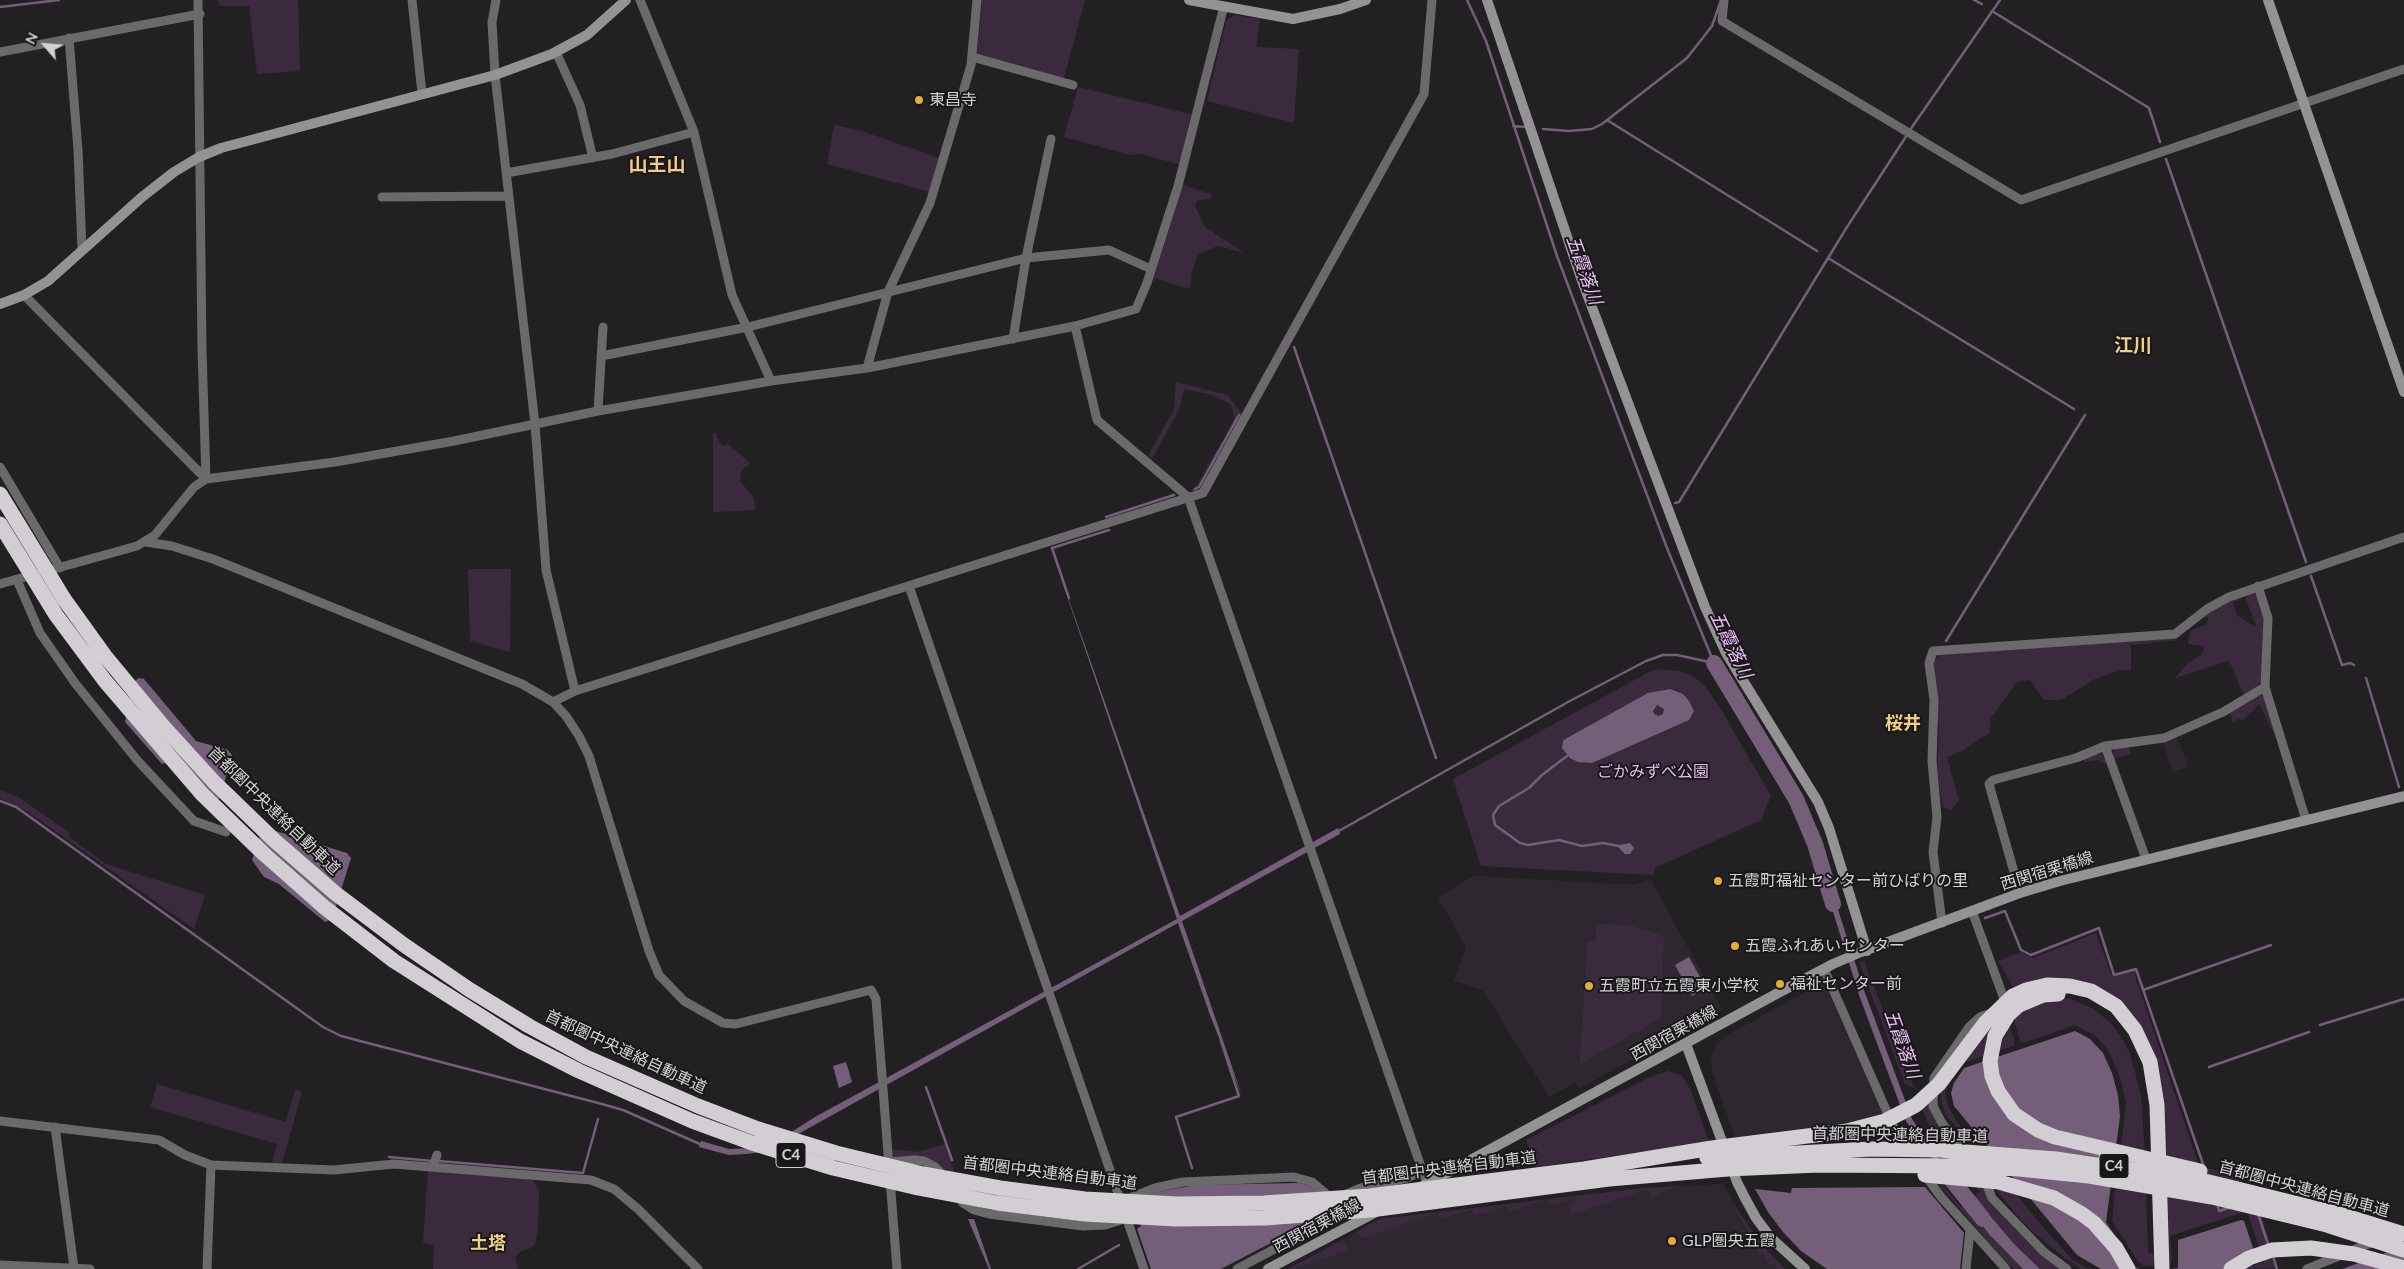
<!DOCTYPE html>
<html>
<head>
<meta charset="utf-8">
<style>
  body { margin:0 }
  #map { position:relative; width:2404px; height:1269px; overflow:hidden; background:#232024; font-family:Lato,sans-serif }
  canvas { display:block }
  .north { position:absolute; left:20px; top:20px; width:50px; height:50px; -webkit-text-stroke:4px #1a171b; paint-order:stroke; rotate:297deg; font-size:14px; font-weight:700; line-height:20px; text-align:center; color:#d3d0d3 }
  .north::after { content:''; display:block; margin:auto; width:18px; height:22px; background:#d3d0d3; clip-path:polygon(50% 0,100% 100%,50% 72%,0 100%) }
</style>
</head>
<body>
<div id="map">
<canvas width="2404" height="1269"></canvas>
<div class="north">N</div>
</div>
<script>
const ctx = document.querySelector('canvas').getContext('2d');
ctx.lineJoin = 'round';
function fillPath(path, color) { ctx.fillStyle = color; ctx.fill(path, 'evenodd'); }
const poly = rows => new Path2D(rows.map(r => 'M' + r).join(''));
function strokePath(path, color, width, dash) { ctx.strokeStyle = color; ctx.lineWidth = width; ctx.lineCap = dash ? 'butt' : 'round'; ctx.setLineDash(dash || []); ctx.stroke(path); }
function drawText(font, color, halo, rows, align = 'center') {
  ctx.font = font + ' Lato,"Noto Sans JP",sans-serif'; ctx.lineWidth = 4; ctx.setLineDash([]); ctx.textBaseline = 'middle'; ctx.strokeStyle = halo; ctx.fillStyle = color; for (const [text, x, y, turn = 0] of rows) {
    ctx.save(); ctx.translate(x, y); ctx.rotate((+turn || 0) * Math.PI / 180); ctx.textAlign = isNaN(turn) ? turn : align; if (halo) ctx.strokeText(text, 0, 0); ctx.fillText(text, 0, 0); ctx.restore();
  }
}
const built = poly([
  [2176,735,2189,767,2172,772,2163,742],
  [1473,876,1634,885,1649,880,1652,882,1722,1010,1580,1088,1575,1083,1549,1097,1483,990,1454,981,1466,947,1438,898],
  [1821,983,1827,985,1883,1113,1843,1127,1735,1138,1712,1071,1711,1058,1716,1045,1726,1036],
  [1723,1184,1747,1225,1763,1247,1785,1269,1288,1269,1380,1219,1643,1188]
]);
const green = poly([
  [217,0,298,0,300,71,257,74,249,6,220,6],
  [982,0,1085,0,1064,78,977,55],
  [1235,15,1260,19,1256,47,1299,49,1294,123,1207,101,1226,21],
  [1078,87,1191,114,1179,164,1140,154,1131,155,1064,137],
  [834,125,862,131,942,159,930,191,926,191,827,164],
  [1183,185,1213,195,1210,199,1199,200,1196,202,1195,207,1205,227,1245,253,1218,246,1198,254,1192,271,1190,289,1154,278],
  [1176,382,1227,395,1243,415,1201,489,1194,492,1191,490,1197,485,1234,420,1234,415,1231,405,1226,402,1212,395,1184,389,1179,410,1152,459,1148,456,1174,409],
  [716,433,719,443,724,446,728,444,750,463,741,471,740,481,754,498,755,510,713,512,713,434],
  [468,569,511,569,510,652,470,641],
  [2252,591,2258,595,2264,614,2261,681,2257,687,2245,697,2229,661,2175,678,2187,664,2201,655,2204,650,2203,646,2188,644,2190,631,2205,625,2209,618,2200,617],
  [2245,597,2257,628,2237,615,2233,602],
  [2168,638,2178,640,2131,645,2131,670,2120,670,2095,679,2061,700,2044,700,2030,680,2017,682,1991,718,1989,733,1962,751,1947,757,1959,801,1951,810,1943,807,1937,775,1939,727,1931,664,1939,655],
  [1662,669,1680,671,1693,676,1704,685,1719,706,1771,796,1761,820,1655,868,1653,875,1481,866,1453,779,1651,671],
  [2263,694,2277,737,2270,727,2260,704,2243,720,2238,719,2233,723,2230,711],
  [2128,746,2131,754,2114,759,2112,755,2115,749],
  [2096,753,2103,755,2108,765,2098,760,2085,762,2082,758],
  [0,790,20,798,70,833,69,837,106,864,205,895,194,929,28,812,0,798],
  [1597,923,1633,926,1664,936,1661,1018,1580,1064,1587,942,1595,942],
  [2096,933,2112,977,2136,970,2135,976,2199,1166,2239,1176,2262,1217,2277,1268,2241,1269,2264,1262,2247,1211,2170,1236,2172,1260,2170,1264,2146,1266,2139,1263,2112,1221,2115,1189,2146,1193,2148,1253,2165,1252,2156,1077,2106,993,2015,990,1998,961,2020,952,2033,958],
  [1864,961,1890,1028,1898,1056,1902,1057,1914,1088,1905,1084,1862,970,1860,962],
  [2058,998,2070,999,2092,1008,2112,1024,2121,1037,2130,1053,2141,1096,2145,1154,2121,1149,2126,1103,2120,1077,2108,1050,2094,1035,2075,1025,2024,1043,2020,1041,2013,1017,2022,1010],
  [2005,1014,2015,1042,2013,1046,1960,1064,1945,1092,1948,1105,1956,1121,2048,1233,2072,1259,2088,1269,2081,1269,2066,1259,2033,1232,2015,1213,1998,1192,1987,1163,1946,1115,1942,1104,1940,1092,1943,1070],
  [1668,1071,1682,1076,1690,1088,1709,1142,1536,1167,1526,1140,1650,1077],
  [157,1084,286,1122,295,1089,302,1092,282,1163,272,1164,277,1144,150,1107],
  [1930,1099,1953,1143,1939,1142,1932,1132,1921,1106],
  [945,1144,955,1174,948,1172,934,1162,894,1158,893,1149,917,1152],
  [428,1169,532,1179,539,1191,538,1228,535,1244,529,1249,521,1251,515,1257,518,1269,433,1269,434,1245,423,1243],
  [1935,1180,1939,1181,1961,1207,1965,1205,2023,1269,2014,1269,2001,1257],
  [1974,1184,1984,1186,1992,1203,2007,1220,2028,1242,2060,1269,2040,1269,2015,1245,1974,1197,1980,1192],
  [1679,1186,1651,1197,1648,1189,1572,1214,1570,1206,1576,1204,1574,1198,1551,1205,1548,1200,1509,1211,1507,1206,1474,1216,1472,1209,1441,1219,1438,1213,1362,1238,1357,1231,1380,1219,1643,1188],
  [1735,1206,1763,1246,1785,1269,1777,1269,1776,1264,1769,1266,1764,1253,1758,1255,1753,1239,1734,1208],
  [1340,1241,1341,1244,1344,1242,1348,1250,1294,1269,1288,1269]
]);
const water = poly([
  [1050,546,1180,916,1338,828,1340,834,1182,921,1242,1096,1210,1015,1178,923,782,1143,763,1152,746,1154,729,1155,699,1147,701,1141,729,1149,759,1148,777,1141,815,1117,1177,919],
  [139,678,144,679,196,741,228,750,232,755,220,798,215,801,169,762,162,764,125,722,132,683],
  [1670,689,1683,694,1689,701,1694,711,1689,720,1592,763,1578,762,1570,758,1562,748,1563,741,1567,738,1648,693],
  [1657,705,1664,709,1663,714,1659,716,1654,714,1653,711],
  [263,827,347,853,351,858,332,919,325,922,279,884,264,877,252,860],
  [1630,843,1634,848,1630,854,1625,854,1618,847,1619,845],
  [1829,882,1865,993,1912,1119,1940,1160,1934,1161,1906,1121,1859,995,1824,883],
  [1689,957,1706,988,1692,996,1675,965],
  [2075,1031,2090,1039,2103,1053,2112,1073,2118,1095,2120,1117,2106,1222,2135,1267,2139,1269,2101,1269,2077,1255,1954,1106,1951,1093,1954,1083,1964,1068],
  [846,1062,852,1082,839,1088,833,1066],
  [1299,1183,1310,1186,1328,1200,1317,1219,1221,1269,1151,1269,1137,1229,1141,1226,1130,1212,1128,1200,1152,1193,1196,1185],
  [1925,1187,1964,1233,1960,1269,1827,1269,1801,1251,1783,1232,1768,1212,1755,1189,1791,1193,1792,1188],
  [1974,1197,2015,1245,2040,1269,2023,1269,1990,1235,1965,1205],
  [968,1219,974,1219,991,1269,989,1269],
  [2241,1220,2244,1221,2256,1257,2224,1269,2172,1269,2178,1268,2178,1240],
  [2404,1246,2404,1269,2342,1269,2345,1268]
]);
const stream = poly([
  [1467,0,1486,41,1557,256,1667,548,1714,663],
  [1974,0,1982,4],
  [0,7,59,0],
  [1992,11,2149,108,2160,142],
  [1607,120,1817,251],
  [1513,126,1525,127],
  [1543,129,1569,131,1592,129,1602,124,1687,58,1712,26,1720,3],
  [1910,130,2000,0],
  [2166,159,2306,562],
  [1828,258,2074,409],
  [1294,347,1436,758],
  [1195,489,1199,487,1239,415],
  [1675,503,1679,502,1847,227,1907,135],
  [1106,517,1174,495],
  [2311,576,2342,665,2350,663,2354,665],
  [1069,598,1052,548,1109,530],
  [1946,641,2085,415],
  [2366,678,2399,787],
  [1567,756,1542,775,1529,788,1499,806,1493,815,1495,825,1520,843,1528,845,1559,840,1582,846,1603,843,1619,846],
  [0,801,16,807,323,1027,341,1036,602,1104,623,1110,702,1145],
  [1337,832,1568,702,1646,661,1663,655,1677,655,1714,663],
  [1985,918,2005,911,2021,950,2031,955,2099,928,2114,975,2136,969,2204,1167],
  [2143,990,2271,945],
  [2320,1025,2404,999],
  [2209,1067,2309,1032],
  [926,1087,952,1160],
  [389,1157,433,1161],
  [438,1161,583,1173,598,1119],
  [1192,1168,1176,1117,1239,1096,1221,1041],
  [2217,1203,2219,1211,2228,1208],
  [2258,1214,2269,1247],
  [2273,1256,2277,1269],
  [1078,1269,1119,1245]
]);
const river = poly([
  [1714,663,1796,799,1815,844,1833,904],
  [1942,1168,1983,1219]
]);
const street = poly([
  [198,0,202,350,206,479],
  [412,0,422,93],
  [496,0,492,22,495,75,535,424,546,570,575,691],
  [640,0,694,132,732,295,771,381],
  [1724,0,1722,21,2021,200,2404,69],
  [69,38,78,150,82,250],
  [0,52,200,14],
  [556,52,580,105,593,158],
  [972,57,1073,85],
  [506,173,612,154,694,132],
  [382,197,509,196],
  [24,295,206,479],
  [1075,326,1097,420,1188,497,1427,1184],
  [1013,339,1026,258,1051,139],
  [601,356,748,327,1026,258,1109,250,1151,269],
  [867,368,888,292,930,203,971,65,977,0],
  [598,411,603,327],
  [0,467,60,568],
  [146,542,172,546,213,559,522,684,553,702,575,691,1203,493,1424,94,1432,0],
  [17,580,40,633,75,683,137,760,194,821,226,832],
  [0,584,137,546,155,535,194,487,206,479,335,462,454,441,598,411,771,381,867,368,1075,326,1136,309,1147,283,1178,186,1224,6],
  [909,586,1144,1269],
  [2258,586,2268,618,2265,687,2306,820],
  [553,702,566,716,579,736,589,756,649,951,659,975,684,1001,723,1023,736,1024,871,990,876,999,897,1269],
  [2105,746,2146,859],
  [2020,893,1989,784,1993,780,2076,758,2105,746,2164,738,2223,712,2265,687],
  [1972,911,2007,1007],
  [1942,923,1933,852,1937,817,1932,761,1934,700,1929,663,1933,651,2175,634,2207,609,2229,597,2404,537],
  [1824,969,1898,1137,1909,1152],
  [0,1121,159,1140,185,1155,211,1165,334,1170,394,1164,591,1180,614,1189,638,1209,698,1269],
  [55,1127,74,1268],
  [1966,1153,1942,1123,1933,1106,1934,1078,1969,1027,1980,1017,1991,1013],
  [890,1162,915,1160,924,1161,935,1167,946,1178],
  [433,1167,437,1155],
  [1925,1175,1941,1197,2006,1269],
  [1984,1178,1992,1198,2044,1252,2067,1269],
  [1344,1195,1361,1188,1407,1178,1422,1171],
  [959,1197,963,1203,974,1210,989,1214,1083,1226,1105,1225,1121,1220],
  [1130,1198,1155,1188,1183,1182,1294,1177,1312,1182,1332,1199],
  [0,1265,90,1269],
  [207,1269,211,1165],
  [1237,1269,1312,1229,1330,1213],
  [1966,1269,1970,1230],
  [2307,1269,2373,1242]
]);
const secondary = poly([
  [1189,0,1293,19,1340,9,1366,0],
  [1487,0,1581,278,1705,607,1726,653,1818,802,1829,828,1867,951],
  [2268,0,2404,392],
  [0,304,24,295,48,281,142,197,174,172,199,157,221,148,495,75,552,54,587,35,626,0],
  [1686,1044,1737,1182,1745,1198,1756,1218,1771,1238,1805,1269],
  [1421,1187,1778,993,1833,964,1861,952,2020,893,2060,881,2404,796],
  [1268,1269,1376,1212]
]);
const highway = poly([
  [2013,996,2026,990,2047,985,2070,986,2091,991,2116,1006,2135,1030,2150,1062,2157,1105,2162,1269],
  [2019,1005,2043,995,2058,994]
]);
const highwayBridge = poly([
  [0,494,64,599,105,656,163,726,214,782,275,841,335,893,404,945,470,990,529,1026,586,1057,698,1106,758,1129,836,1153,923,1174,1000,1188,1085,1199,1177,1204,1264,1203,1369,1196,1584,1169,1712,1148,1847,1131,1885,1121,1916,1105,1939,1084,1985,1023,2013,996],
  [0,524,56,615,105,681,202,794,264,854,324,907,394,961,520,1041,579,1071,692,1121,752,1143,833,1168,918,1188,997,1203,1084,1214,1176,1219,1265,1218,1370,1210,1609,1179,1728,1169,1818,1165,1962,1166,2019,1169,2089,1176,2212,1197,2327,1225,2404,1250],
  [2019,1005,2008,1015,1995,1036,1990,1061,1992,1076,1998,1091,2014,1114,2038,1130,2055,1137,2200,1171],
  [1707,1158,1871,1149,1940,1150,2056,1159,2209,1182,2339,1214,2404,1234],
  [1925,1175,1999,1182,2054,1198,2082,1214,2094,1223,2116,1248,2128,1269],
  [2231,1269,2249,1258,2272,1250,2311,1248,2354,1254,2404,1268]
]);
const markers = [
  [919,100,5,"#e1af34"],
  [1718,881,5,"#e1af34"],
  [1735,946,5,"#e1af34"],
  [1780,984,5,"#e1af34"],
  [1589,986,5,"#e1af34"],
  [1672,1241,5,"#e1af34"]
];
const shields = [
  [791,1155,30],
  [2114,1166,30]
];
const shieldNames = [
  ["C4",791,1155],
  ["C4",2114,1166]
];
const poiNames = [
  ["東昌寺",929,100],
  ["五霞町福祉センター前ひばりの里",1728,881],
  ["五霞ふれあいセンター",1745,946],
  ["福祉センター前",1790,984],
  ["五霞町立五霞東小学校",1599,986],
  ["GLP圏央五霞",1682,1241]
];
const parkNames = [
  ["ごかみずべ公園",1653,772]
];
const streetNames = [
  ["首都圏中央連絡自動車道",274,811,44],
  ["西関宿栗橋線",2047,871,-17],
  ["西関宿栗橋線",1674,1033,-29],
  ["首都圏中央連絡自動車道",626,1052,25],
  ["首都圏中央連絡自動車道",1900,1135,1],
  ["首都圏中央連絡自動車道",1449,1168,-7],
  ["首都圏中央連絡自動車道",1050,1173,7],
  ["首都圏中央連絡自動車道",2304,1189,15],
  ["西関宿栗橋線",1317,1226,-28]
];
const waterNames = [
  ["五霞落川",1584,270,70],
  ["五霞落川",1731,645,64],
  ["五霞落川",1902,1044,70]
];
const neighbourhoodNames = [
  ["桜井",1903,723],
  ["土塔",488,1243]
];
const quarterNames = [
  ["山王山",657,165],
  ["江川",2133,346]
];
fillPath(built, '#2e2730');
fillPath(green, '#392b3c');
fillPath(water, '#736078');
strokePath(stream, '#736078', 2.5);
strokePath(river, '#736078', 16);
strokePath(street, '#6b696b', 9);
strokePath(secondary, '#949295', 10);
strokePath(highway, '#d3ced4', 15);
strokePath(highwayBridge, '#d3ced4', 15);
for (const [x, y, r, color] of markers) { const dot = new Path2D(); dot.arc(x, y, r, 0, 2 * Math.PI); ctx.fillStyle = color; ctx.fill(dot); strokePath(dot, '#1a171b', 2); }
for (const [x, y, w] of shields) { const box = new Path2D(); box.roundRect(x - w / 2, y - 12.5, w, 25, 4); ctx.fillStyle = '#1a171b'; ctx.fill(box); strokePath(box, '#d3d0d3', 1); }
drawText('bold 15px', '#d3d0d3', null, shieldNames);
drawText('16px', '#d3d0d3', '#1a171b', poiNames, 'left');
drawText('16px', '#e2beea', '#1a171b', parkNames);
drawText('16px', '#d3d0d3', '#1a171b', streetNames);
drawText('italic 18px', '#e6c2ef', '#1a171b', waterNames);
drawText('bold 18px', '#f0ce84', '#1a171b', neighbourhoodNames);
drawText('bold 19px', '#f0ce84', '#1a171b', quarterNames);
</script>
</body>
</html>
